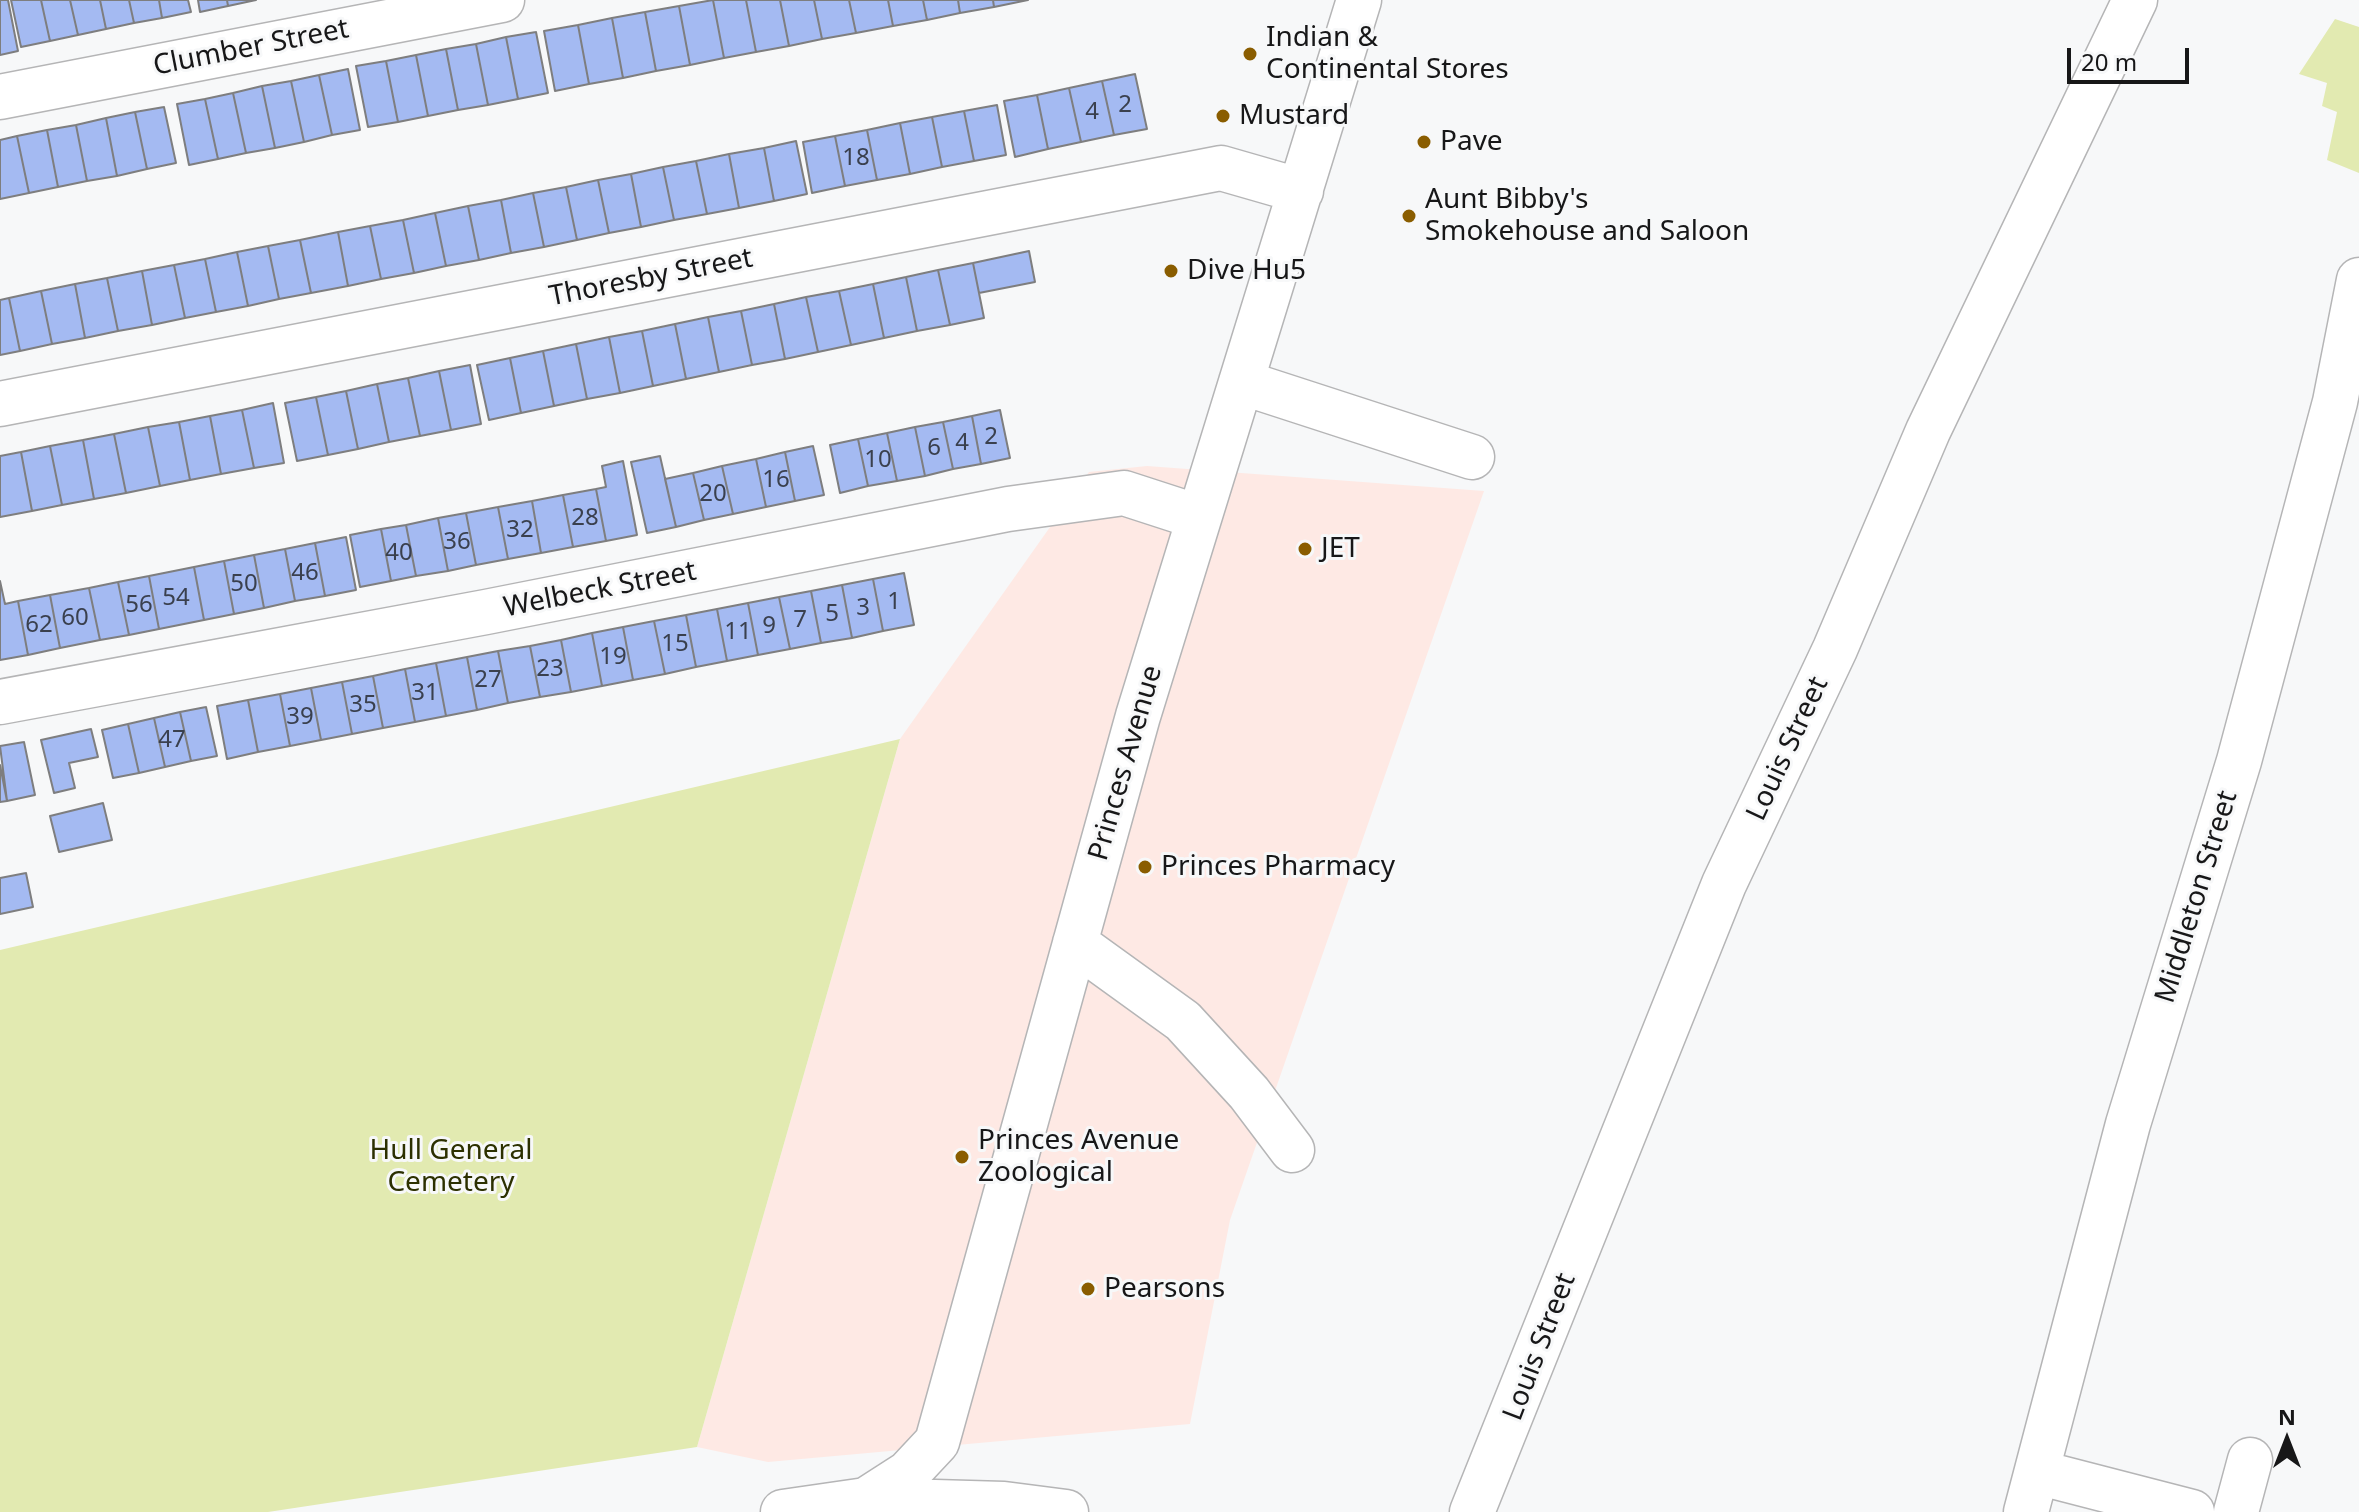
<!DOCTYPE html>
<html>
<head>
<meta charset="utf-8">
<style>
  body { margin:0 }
  #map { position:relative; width:2359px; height:1512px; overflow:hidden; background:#f7f8f9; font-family:"Noto Sans",sans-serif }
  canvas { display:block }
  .north { position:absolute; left:2247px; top:1400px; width:80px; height:80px; -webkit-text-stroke:6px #f7f8f9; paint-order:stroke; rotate:0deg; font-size:22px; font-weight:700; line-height:32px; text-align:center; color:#171718 }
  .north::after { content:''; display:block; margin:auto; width:28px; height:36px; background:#171718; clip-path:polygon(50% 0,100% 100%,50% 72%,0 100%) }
  .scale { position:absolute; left:2067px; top:48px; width:122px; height:36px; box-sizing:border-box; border:4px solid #171718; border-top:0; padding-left:10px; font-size:24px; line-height:28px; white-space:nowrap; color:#171718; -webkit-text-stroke:6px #f7f8f9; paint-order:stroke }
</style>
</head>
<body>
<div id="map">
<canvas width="2359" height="1512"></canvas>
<div class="north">N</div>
<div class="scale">20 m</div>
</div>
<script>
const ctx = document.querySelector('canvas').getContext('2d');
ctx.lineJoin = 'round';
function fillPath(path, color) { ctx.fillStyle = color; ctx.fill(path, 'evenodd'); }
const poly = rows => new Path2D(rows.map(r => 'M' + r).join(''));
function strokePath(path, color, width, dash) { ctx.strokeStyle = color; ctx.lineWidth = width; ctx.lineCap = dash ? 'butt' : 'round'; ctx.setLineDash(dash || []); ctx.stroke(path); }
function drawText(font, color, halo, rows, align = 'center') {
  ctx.font = font + ' "Noto Sans",sans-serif'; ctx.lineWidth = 6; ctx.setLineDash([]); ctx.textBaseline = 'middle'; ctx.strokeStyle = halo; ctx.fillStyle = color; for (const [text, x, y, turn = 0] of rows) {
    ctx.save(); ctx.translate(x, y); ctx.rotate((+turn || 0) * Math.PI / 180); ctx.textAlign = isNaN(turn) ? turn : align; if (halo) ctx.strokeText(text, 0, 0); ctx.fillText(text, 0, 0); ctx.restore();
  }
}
const commercial = poly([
  [1147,466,1484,491,1230,1220,1190,1424,768,1462,697,1447,900,739,1089,472]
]);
const green = poly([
  [2335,19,2359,27,2359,173,2327,160,2337,112,2322,106,2327,83,2299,74],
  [900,739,697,1447,268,1512,0,1512,0,950]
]);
const building = poly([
  [0,0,8,0,18,51,0,55,0,0],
  [11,0,41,0,50,41,21,47,11,0],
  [41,0,70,0,78,35,50,41,41,0],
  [70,0,100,0,106,29,78,35,70,0],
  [100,0,129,0,134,23,106,29,100,0],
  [129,0,159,0,162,18,134,23,129,0],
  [159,0,188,0,191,12,162,18,159,0],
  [198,0,227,0,228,6,200,12,198,0],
  [227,0,256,0,228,6,227,0],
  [713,0,746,0,756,52,724,58,713,0],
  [713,0,724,58,690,65,679,6,713,0],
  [746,0,780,0,789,46,756,52,746,0],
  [780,0,814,0,822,39,789,46,780,0],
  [814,0,849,0,856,33,822,39,814,0],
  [849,0,888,0,893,26,856,33,849,0],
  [888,0,923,0,927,20,893,26,888,0],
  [923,0,958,0,960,13,927,20,923,0],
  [958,0,993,0,994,7,960,13,958,0],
  [993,0,1028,0,994,7,993,0],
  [679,6,690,65,656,71,645,12,679,6],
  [645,12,656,71,623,78,612,18,645,12],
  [612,18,623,78,589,84,578,25,612,18],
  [578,25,589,84,555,91,544,31,578,25],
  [536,32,548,93,518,99,506,37,536,32],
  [506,37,518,99,488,105,476,44,506,37],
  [476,44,488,105,458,110,446,49,476,44],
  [446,49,458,110,428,116,416,55,446,49],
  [416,55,428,116,398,122,386,61,416,55],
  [386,61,398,122,368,127,356,66,386,61],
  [348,69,360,130,332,135,319,75,348,69],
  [1135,74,1147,129,1114,135,1102,81,1135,74],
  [319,75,332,135,304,142,291,81,319,75],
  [291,81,304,142,275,148,262,86,291,81],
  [1102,81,1114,135,1081,142,1069,88,1102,81],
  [262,86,275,148,246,153,233,93,262,86],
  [1069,88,1081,142,1048,149,1037,95,1069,88],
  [233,93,246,153,218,159,205,99,233,93],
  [1037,95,1048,149,1015,157,1004,101,1037,95],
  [205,99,218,159,189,165,177,104,205,99],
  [997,105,1006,155,974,161,964,111,997,105],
  [164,107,176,163,147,169,135,112,164,107],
  [964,111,974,161,942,167,932,117,964,111],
  [135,112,147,169,117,176,106,118,135,112],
  [932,117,942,167,910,174,900,123,932,117],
  [106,118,117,176,87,181,76,125,106,118],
  [900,123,910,174,877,180,867,130,900,123],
  [76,125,87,181,58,187,47,130,76,125],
  [47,130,58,187,29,193,17,136,47,130],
  [867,130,877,180,845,186,835,136,867,130],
  [17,136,29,193,0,199,0,140,17,136],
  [835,136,845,186,812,193,803,142,835,136],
  [796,141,807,194,774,201,764,148,796,141],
  [764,148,774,201,739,208,729,154,764,148],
  [729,154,739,208,707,214,696,161,729,154],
  [696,161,707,214,674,220,663,167,696,161],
  [663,167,674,220,641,227,631,174,663,167],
  [631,174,641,227,609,233,598,180,631,174],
  [598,180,609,233,577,240,566,187,598,180],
  [566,187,577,240,544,247,533,193,566,187],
  [533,193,544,247,511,253,501,200,533,193],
  [501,200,511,253,479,260,468,206,501,200],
  [468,206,479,260,446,266,435,213,468,206],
  [435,213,446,266,414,273,403,220,435,213],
  [403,220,414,273,381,279,370,226,403,220],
  [370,226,381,279,348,286,338,232,370,226],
  [338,232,348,286,311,293,300,240,338,232],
  [300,240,311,293,279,299,268,246,300,240],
  [268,246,279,299,248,306,237,252,268,246],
  [1029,251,1035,282,979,293,973,263,1029,251],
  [237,252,248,306,216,312,205,259,237,252],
  [205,259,216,312,185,318,174,265,205,259],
  [973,263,984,318,950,325,938,270,973,263],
  [174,265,185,318,152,325,142,271,174,265],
  [938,270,950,325,917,331,906,277,938,270],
  [142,271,152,325,118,331,107,278,142,271],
  [906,277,917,331,884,338,873,284,906,277],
  [107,278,118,331,85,338,75,284,107,278],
  [75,284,85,338,52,344,41,291,75,284],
  [873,284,884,338,851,345,839,291,873,284],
  [41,291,52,344,20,351,9,298,41,291],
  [839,291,851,345,818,352,806,297,839,291],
  [806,297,818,352,785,359,774,304,806,297],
  [9,298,20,351,0,355,0,300,9,298],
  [774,304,785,359,752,365,741,311,774,304],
  [741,311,752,365,719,372,708,317,741,311],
  [708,317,719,372,686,379,675,324,708,317],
  [675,324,686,379,653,386,642,331,675,324],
  [642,331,653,386,620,393,609,337,642,331],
  [609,337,620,393,587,399,576,344,609,337],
  [576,344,587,399,554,406,543,351,576,344],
  [543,351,554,406,521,413,510,358,543,351],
  [510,358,521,413,489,420,477,365,510,358],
  [470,365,481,424,451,430,439,371,470,365],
  [439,371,451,430,420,436,408,378,439,371],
  [408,378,420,436,389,442,377,384,408,378],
  [377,384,389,442,358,449,346,391,377,384],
  [346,391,358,449,328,455,316,397,346,391],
  [316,397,328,455,297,461,285,403,316,397],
  [273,403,284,463,254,468,242,410,273,403],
  [242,410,254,468,221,474,210,416,242,410],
  [1000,410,1010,458,981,464,972,416,1000,410],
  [210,416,221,474,190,480,179,422,210,416],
  [972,416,981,464,953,469,943,422,972,416],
  [179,422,190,480,160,486,148,427,179,422],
  [943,422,953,469,925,476,915,427,943,422],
  [148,427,160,486,126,493,114,434,148,427],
  [915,427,925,476,897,481,887,433,915,427],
  [887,433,897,481,868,486,858,439,887,433],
  [114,434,126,493,94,499,83,440,114,434],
  [858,439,868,486,840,493,830,445,858,439],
  [83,440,94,499,62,505,50,446,83,440],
  [50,446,62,505,32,511,21,452,50,446],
  [813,446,824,495,795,501,785,452,813,446],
  [21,452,32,511,0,517,0,456,21,452],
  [785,452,795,501,766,507,756,459,785,452],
  [660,456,676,527,647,533,631,462,660,456],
  [756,459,766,507,733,514,722,466,756,459],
  [623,461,637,535,606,541,596,489,606,487,602,466,623,461],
  [722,466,733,514,704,520,693,473,722,466],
  [693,473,704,520,676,527,665,479,693,473],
  [596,489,606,541,573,547,563,495,596,489],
  [563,495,573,547,541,553,532,501,563,495],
  [532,501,541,553,508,559,498,507,532,501],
  [498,507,508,559,476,565,466,513,498,507],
  [466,513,476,565,448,571,438,518,466,513],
  [438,518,448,571,416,576,406,525,438,518],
  [406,525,416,576,391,581,381,529,406,525],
  [381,529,391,581,360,587,350,535,381,529],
  [346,537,356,590,325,596,315,543,346,537],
  [315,543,325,596,295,601,285,549,315,543],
  [285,549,295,601,264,608,254,555,285,549],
  [254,555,264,608,234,614,224,561,254,555],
  [224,561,234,614,204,620,194,567,224,561],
  [194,567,204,620,159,629,149,576,194,567],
  [904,573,914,625,883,631,873,579,904,573],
  [149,576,159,629,129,635,118,582,149,576],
  [873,579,883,631,852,638,842,585,873,579],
  [0,581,5,604,18,601,28,655,0,660,0,581],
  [118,582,129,635,100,640,89,588,118,582],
  [842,585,852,638,821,643,811,591,842,585],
  [89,588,100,640,60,648,50,595,89,588],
  [811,591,821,643,790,649,779,597,811,591],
  [50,595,60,648,28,655,18,601,50,595],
  [779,597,790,649,758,655,748,603,779,597],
  [748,603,758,655,727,661,717,609,748,603],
  [717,609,727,661,696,667,686,615,717,609],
  [686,615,696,667,665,674,654,621,686,615],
  [654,621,665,674,633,680,623,627,654,621],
  [623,627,633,680,602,686,592,633,623,627],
  [592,633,602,686,571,692,561,640,592,633],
  [561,640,571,692,540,697,530,646,561,640],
  [530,646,540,697,508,703,498,651,530,646],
  [498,651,508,703,477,710,467,657,498,651],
  [467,657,477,710,446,716,436,663,467,657],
  [436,663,446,716,415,722,405,669,436,663],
  [405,669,415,722,383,728,373,676,405,669],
  [373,676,383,728,352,734,342,682,373,676],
  [342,682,352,734,321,740,311,688,342,682],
  [311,688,321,740,290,746,280,694,311,688],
  [280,694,290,746,258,752,248,700,280,694],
  [248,700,258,752,227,759,217,706,248,700],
  [206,707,217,756,191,761,180,712,206,707],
  [180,712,191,761,165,767,154,718,180,712],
  [154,718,165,767,139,773,128,724,154,718],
  [128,724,139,773,113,778,102,730,128,724],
  [91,729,98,757,69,763,75,788,54,793,41,740,91,729],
  [24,742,35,795,7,801,0,746,24,742],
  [0,765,7,801,0,802,0,765],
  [103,803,112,840,59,852,50,816,103,803],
  [26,873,33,907,0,914,0,878,26,873]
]);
const minor = poly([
  [0,97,502,0],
  [1241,382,1472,457],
  [0,404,1221,168,1301,191],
  [0,702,486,612,1008,509,1124,493,1198,517],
  [1075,943,1183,1021,1249,1093,1292,1150],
  [2037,1472,2192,1512],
  [866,1500,908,1473,937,1442,1138,716,1359,0],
  [783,1512,866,1500,1004,1504,1066,1512],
  [1472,1512,1724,884,1835,649,1928,431,2135,0],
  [2026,1512,2128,1124,2239,761,2335,402,2359,280],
  [2236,1512,2250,1460]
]);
const markers = [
  [1250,54,8,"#8a5d00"],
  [1223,116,8,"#8a5d00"],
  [1424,142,8,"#8a5d00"],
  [1409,216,8,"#8a5d00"],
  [1171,271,8,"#8a5d00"],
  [1305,549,8,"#8a5d00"],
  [1145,867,8,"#8a5d00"],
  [962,1157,8,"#8a5d00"],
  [1088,1289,8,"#8a5d00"]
];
const numberNames = [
  ["2",1125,105],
  ["4",1092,112],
  ["18",856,158],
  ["2",991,437],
  ["4",962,443],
  ["6",934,448],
  ["10",878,460],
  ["16",776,480],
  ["20",713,494],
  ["28",585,518],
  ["32",520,530],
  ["36",457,542],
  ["40",399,553],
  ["46",305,573],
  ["50",244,584],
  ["54",176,598],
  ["1",894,602],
  ["56",139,605],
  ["3",863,608],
  ["5",832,614],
  ["60",75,618],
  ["7",800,620],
  ["62",39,625],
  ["9",769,626],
  ["11",738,632],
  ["15",675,644],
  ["19",613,657],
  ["23",550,669],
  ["27",488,680],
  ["31",425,693],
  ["35",363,705],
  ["39",300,717],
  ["47",172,740]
];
const poiNames = [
  ["Indian &",1266,38],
  ["Continental Stores",1266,70],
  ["Mustard",1239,116],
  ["Pave",1440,142],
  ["Aunt Bibby's",1425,200],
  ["Smokehouse and Saloon",1425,232],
  ["Dive Hu5",1187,271],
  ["JET",1321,549],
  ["Princes Pharmacy",1161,867],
  ["Princes Avenue",978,1141],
  ["Zoological",978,1173],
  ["Pearsons",1104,1289]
];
const streetNames = [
  ["Clumber Street",251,48,-11],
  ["Thoresby Street",651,278,-11],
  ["Welbeck Street",600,590,-11],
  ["Louis Street",1788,749,-65],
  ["Princes Avenue",1126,763,-74],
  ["Middleton Street",2197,897,-73],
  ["Louis Street",1540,1347,-69]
];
const parkNames = [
  ["Hull General",451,1151],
  ["Cemetery",451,1183]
];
fillPath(commercial, '#fee9e4');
fillPath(green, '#e2eab1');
fillPath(building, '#a4baf2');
strokePath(building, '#7e7e7f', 2);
strokePath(minor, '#b5b5b6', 47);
strokePath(minor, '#fff', 44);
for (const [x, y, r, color] of markers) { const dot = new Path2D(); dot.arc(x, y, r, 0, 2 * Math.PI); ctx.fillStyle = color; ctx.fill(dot); strokePath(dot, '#f7f8f9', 3); }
drawText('24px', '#3a404e', null, numberNames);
drawText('28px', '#171718', '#f7f8f9', poiNames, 'left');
drawText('28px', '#171718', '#f7f8f9', streetNames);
drawText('28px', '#2c3000', '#f7f8f9', parkNames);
</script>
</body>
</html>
